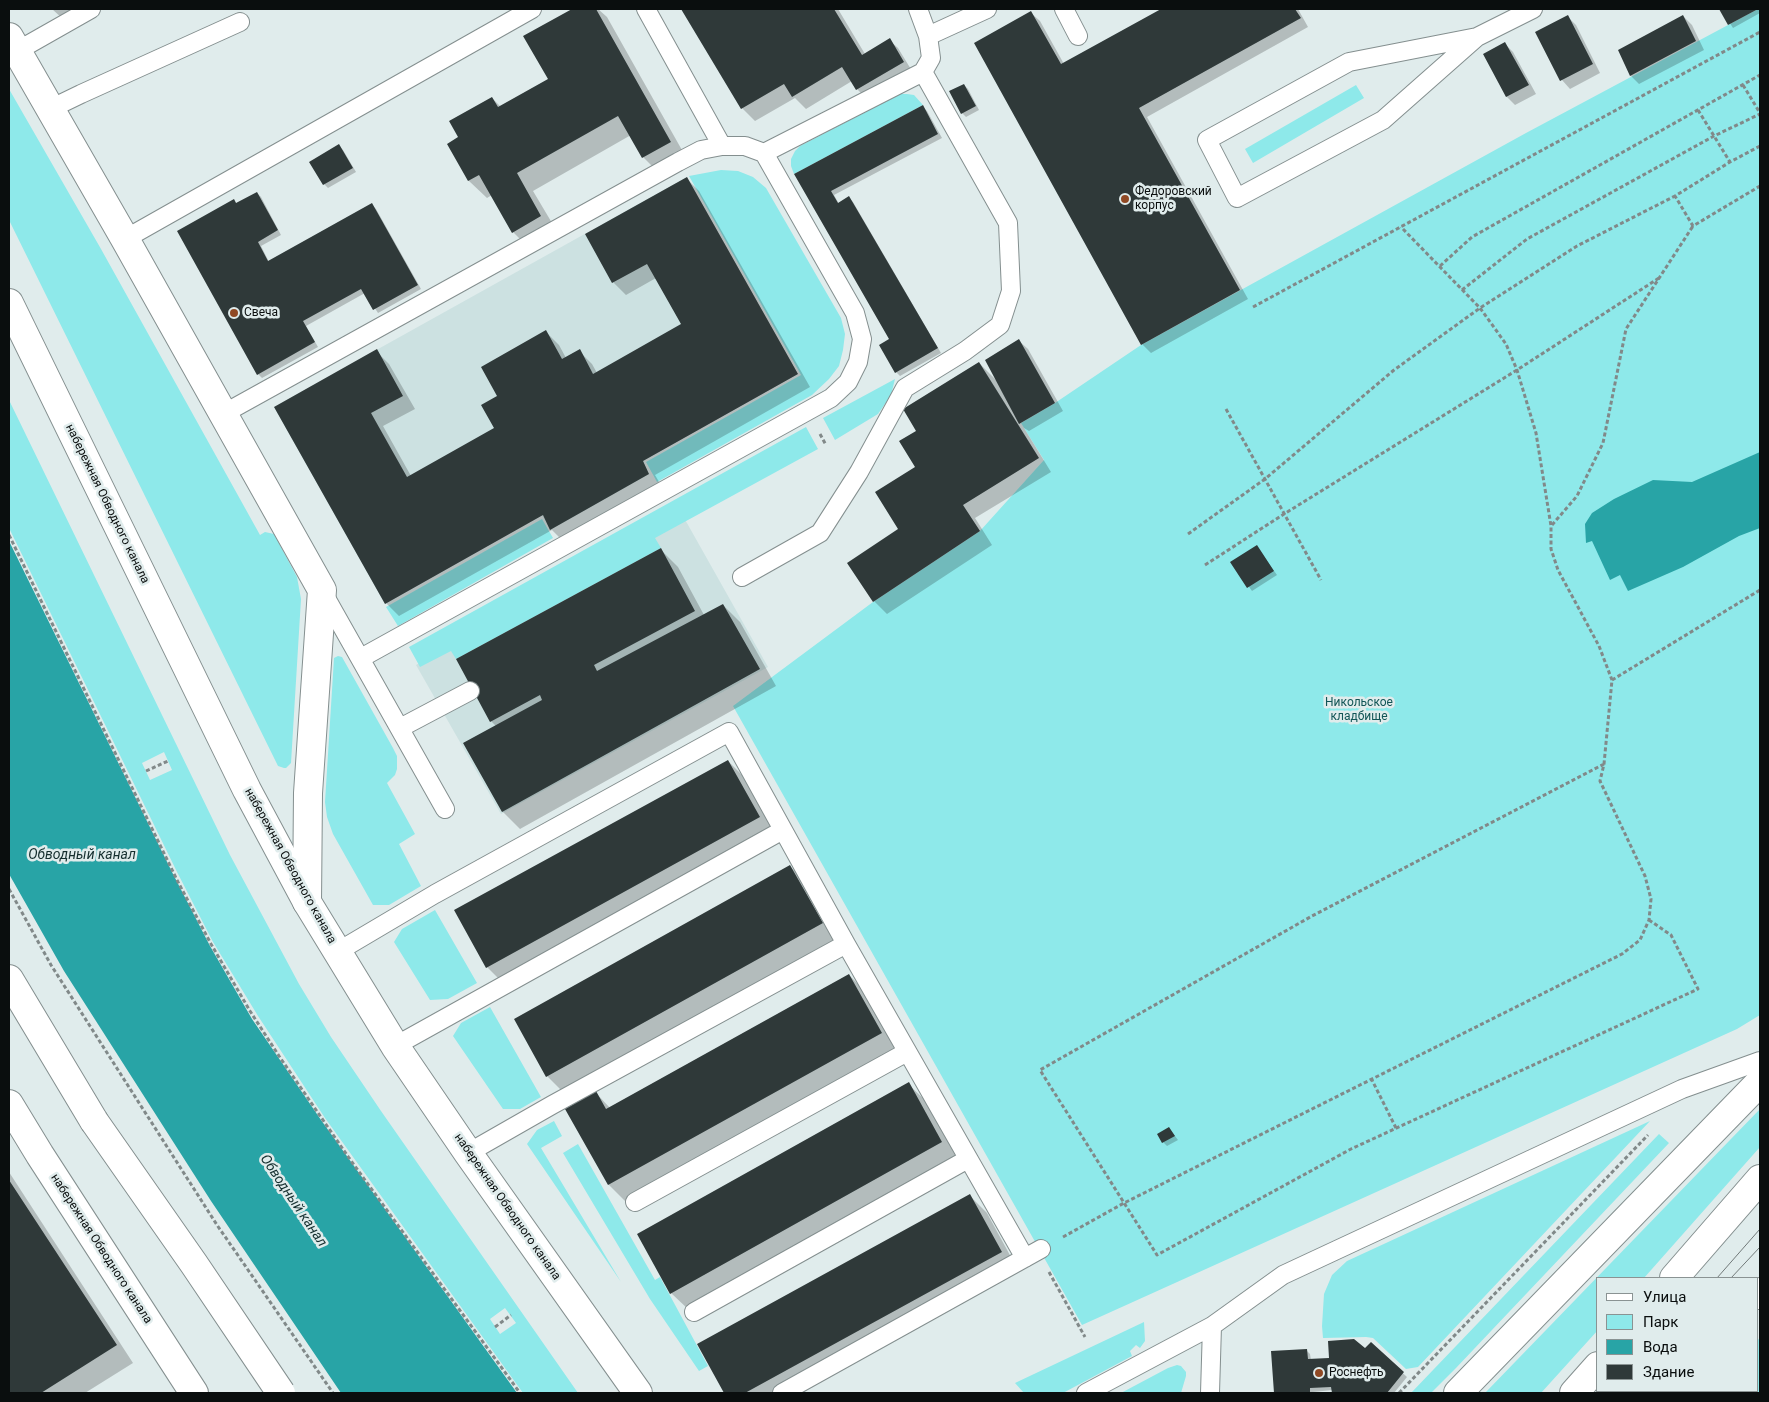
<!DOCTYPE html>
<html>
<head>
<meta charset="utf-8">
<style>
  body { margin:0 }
  #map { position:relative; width:1769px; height:1402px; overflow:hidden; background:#e0ecec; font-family:Roboto,sans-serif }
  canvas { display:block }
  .frame { position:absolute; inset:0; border:10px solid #0a0e0e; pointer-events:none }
  .legend { position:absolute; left:1596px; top:1277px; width:162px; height:115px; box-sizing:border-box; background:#e0ecec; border:1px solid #8a9393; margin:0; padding:6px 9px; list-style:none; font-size:15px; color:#0a0e0e }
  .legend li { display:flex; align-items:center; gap:10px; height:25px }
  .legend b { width:25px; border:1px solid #8a9393 }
</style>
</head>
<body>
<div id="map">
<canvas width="1769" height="1402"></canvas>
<div class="frame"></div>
<ul class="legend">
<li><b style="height:6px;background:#fff"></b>Улица</li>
<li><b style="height:14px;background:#8ee9ea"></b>Парк</li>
<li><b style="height:14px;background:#28a4a6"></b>Вода</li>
<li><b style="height:14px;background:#2f3939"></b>Здание</li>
</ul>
</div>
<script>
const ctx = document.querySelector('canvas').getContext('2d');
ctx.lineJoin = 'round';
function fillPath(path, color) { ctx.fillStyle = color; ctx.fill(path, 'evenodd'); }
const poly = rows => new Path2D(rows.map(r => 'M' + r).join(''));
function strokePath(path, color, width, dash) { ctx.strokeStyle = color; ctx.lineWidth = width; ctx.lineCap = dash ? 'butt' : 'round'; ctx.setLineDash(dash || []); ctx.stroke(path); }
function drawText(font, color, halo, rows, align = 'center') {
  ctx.font = font + ' Roboto,sans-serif'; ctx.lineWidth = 5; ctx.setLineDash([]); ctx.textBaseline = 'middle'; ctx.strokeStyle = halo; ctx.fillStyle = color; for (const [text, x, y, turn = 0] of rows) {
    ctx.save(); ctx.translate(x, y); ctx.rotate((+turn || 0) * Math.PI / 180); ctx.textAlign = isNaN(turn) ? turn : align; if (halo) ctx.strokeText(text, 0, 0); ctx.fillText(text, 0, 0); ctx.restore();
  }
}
const built = poly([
  [687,177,798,374,643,461,649,474,550,530,542,515,385,604,274,407],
  [683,516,768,667,501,814,416,665]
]);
const green = poly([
  [1758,9,1760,9,1760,1015,1737,1029,1082,1325,733,706,873,602,980,531,1044,460,1021,423,1055,403,1141,345,1526,133],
  [1356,85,1364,98,1253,163,1245,149],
  [9,89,101,249,260,535,265,532,274,534,297,577,301,599,291,763,286,768,284,768,278,766,9,220],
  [900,94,907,94,914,95,923,105,794,174,791,166,791,159,795,151,800,146],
  [721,170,738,171,753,177,766,188,841,318,845,334,843,350,839,366,829,379,812,395,657,482,646,462,801,375,689,176],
  [895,379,891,395,878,414,835,440,823,418],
  [9,400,230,855,299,984,331,1037,381,1111,578,1393,523,1393,325,1118,258,1016,213,942,177,872,9,528],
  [164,752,172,770,150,780,142,763],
  [505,1308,516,1323,500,1334,490,1319],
  [806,427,818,449,655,538,661,548,456,659,451,651,420,667,409,647],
  [542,519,553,538,398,626,386,607],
  [338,656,342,657,393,748,397,756,397,769,395,775,387,783,415,834,399,844,421,886,389,905,373,905,333,834,327,817,325,802,334,658],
  [435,910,477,983,448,999,430,1000,394,942,402,929],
  [490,1007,541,1097,520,1109,503,1109,453,1036,461,1023],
  [1760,1109,1760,1147,1644,1278,1598,1278,1598,1330,1541,1393,1485,1393],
  [554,1121,562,1136,541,1148,621,1282,527,1144,537,1130],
  [1650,1121,1418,1367,1406,1369,1373,1338,1366,1337,1323,1338,1322,1326,1324,1294,1332,1275,1347,1261],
  [1659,1134,1669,1143,1456,1368,1431,1393,1411,1393],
  [578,1144,655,1280,660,1277,708,1366,699,1371,650,1299,563,1153],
  [1144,1322,1145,1341,1140,1348,1136,1345,1130,1351,1132,1356,1063,1393,1024,1393,1015,1383],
  [1760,1337,1760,1393,1711,1393,1713,1391,1758,1391,1758,1340],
  [1177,1365,1181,1366,1186,1372,1186,1376,1181,1393,1121,1393,1168,1368]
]);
const water = poly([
  [1760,452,1760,528,1739,536,1683,567,1628,591,1620,575,1610,580,1592,541,1586,543,1585,524,1592,513,1614,499,1653,480,1692,482],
  [9,541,173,874,210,946,252,1019,321,1120,517,1393,341,1393,211,1201,64,971,9,874]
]);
const shadow = poly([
  [52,9,81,9,63,19],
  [575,9,598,9,607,17,687,159,660,174,643,157,631,135,533,191,558,233,530,249,513,232,492,195,487,198,469,181,449,144,460,138,492,98,501,107,549,79,525,37],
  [683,9,838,9,865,54,889,40,898,48,912,71,866,98,857,89,852,81,806,109,795,98,755,121,742,108],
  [1163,9,1298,9,1308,27,1147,117,1248,299,1151,353,1142,344,1031,13,1040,21,1064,64],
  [1721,9,1760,9,1760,13,1733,28],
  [1567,16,1576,25,1600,73,1570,89,1562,80],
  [1683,16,1692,25,1704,50,1639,84,1631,76,1620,51],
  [1505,44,1513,52,1536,94,1515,105,1507,97,1484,55],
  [964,85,968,89,979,110,966,117,962,113],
  [923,107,927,111,942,138,834,195,839,204,849,198,853,202,941,353,900,376,896,372,881,345,891,339,796,174],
  [339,146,343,150,356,172,328,188,324,184],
  [686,178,699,191,810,387,655,475,662,487,564,542,552,530,399,616,386,603,276,408,376,351,389,364,415,409,383,426,411,476,496,429,499,397,546,332,559,345,566,358,579,351,592,364,597,373,682,325,656,278,626,295,613,282],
  [257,193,261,197,281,235,261,246,269,262,372,205,376,209,421,289,378,313,365,293,306,326,318,347,262,378,258,374,234,201,237,204],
  [1019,341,1028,349,1063,411,1029,431,1024,428,1051,472,975,518,992,545,887,614,874,601,900,530,917,467,916,432,979,363,997,381],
  [1257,547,1277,575,1252,591,1232,563],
  [661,550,678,567,704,615,723,605,740,622,776,686,520,829,503,812,464,743,496,726,491,721],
  [728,761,745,778,776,835,504,984,487,967],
  [790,866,807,884,839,941,564,1093,547,1076],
  [849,975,866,992,898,1050,626,1202,609,1185,596,1093,610,1108],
  [908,1084,926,1101,958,1159,689,1310,671,1293],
  [1169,1128,1178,1140,1167,1146,1163,1142],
  [9,1172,133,1363,85,1393,9,1393],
  [970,1196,987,1213,1018,1270,793,1393,725,1393,699,1344],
  [1371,1344,1407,1377,1394,1393,1333,1393,1333,1390,1313,1392,1313,1393,1276,1393,1273,1352,1306,1350,1310,1354,1311,1360,1331,1359,1365,1350]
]);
const building = poly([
  [572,9,596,9,671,142,642,158,618,116,517,173,541,216,512,233,479,175,468,181,447,144,458,137,449,121,492,97,498,107,548,79,523,36],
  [681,9,834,9,862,55,890,38,904,62,856,90,842,67,792,97,784,84,741,109],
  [1161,9,1295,9,1301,18,1139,108,1240,290,1141,345,974,43,1031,11,1061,64],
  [1719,9,1758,9,1728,25],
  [1568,15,1593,64,1560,81,1535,32],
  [1683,15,1696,41,1630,76,1618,50],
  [1505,42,1529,85,1506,97,1483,54],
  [964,84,976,106,961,114,949,91],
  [923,105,938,134,831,191,838,203,849,196,938,348,895,373,879,345,889,339,794,174],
  [339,144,353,168,323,185,309,162],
  [687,177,798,374,643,461,649,474,550,530,543,515,385,604,274,407,377,349,403,396,371,413,407,477,494,428,481,405,497,396,481,367,546,330,562,359,580,349,593,374,681,324,647,264,612,283,585,234],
  [257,192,278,230,258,242,268,261,372,203,418,285,373,310,361,289,303,321,315,342,257,375,177,231,234,199,236,203],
  [1019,339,1055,403,1019,424,985,360],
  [979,362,1039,458,963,505,980,531,873,602,847,563,898,529,875,492,915,467,899,441,916,431,903,409],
  [1257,545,1274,571,1247,588,1230,562],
  [661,548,695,611,594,665,597,671,723,604,760,669,502,812,463,743,542,700,540,695,490,722,456,659],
  [728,760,760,817,486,968,454,910],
  [790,865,823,923,546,1077,514,1019],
  [849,974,882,1033,608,1185,565,1109,596,1091,606,1109],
  [909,1082,942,1142,670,1294,637,1234],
  [1169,1127,1175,1136,1162,1143,1157,1134],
  [9,1180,117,1345,41,1393,9,1393],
  [970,1194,1002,1252,745,1393,724,1393,697,1344],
  [1354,1339,1365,1348,1371,1342,1404,1372,1387,1393,1332,1393,1331,1387,1310,1388,1310,1393,1274,1393,1271,1351,1307,1349,1308,1359,1329,1358,1328,1341]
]);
const path = poly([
  [1743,85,1760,113],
  [1698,110,1730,162],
  [1760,146,1730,162,1675,196,1693,226,1760,186],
  [1440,266,1472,237,1760,75],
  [1462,290,1527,239,1714,136,1760,114],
  [1253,307,1760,32],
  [1226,409,1321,580],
  [820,434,826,445],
  [1552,525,1577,496,1603,443,1626,329,1693,226],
  [1188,534,1265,479,1394,370,1480,308,1577,246,1675,196],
  [9,535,178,882,211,944,250,1011,279,1056,349,1158,520,1393],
  [1205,565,1284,514,1517,370,1659,278],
  [1612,680,1760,590],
  [1604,764,1312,916,1040,1070,1157,1255,1351,1149,1698,989,1671,935,1649,920],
  [146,771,168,761],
  [9,889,51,965,217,1225,333,1393],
  [1371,1078,1396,1128],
  [1063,1237,1124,1203,1622,954,1640,940,1649,920,1651,899,1645,876,1600,781,1604,764,1612,680,1599,646,1558,570,1551,549,1551,526,1536,433,1517,370,1506,344,1480,308,1401,227],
  [1049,1272,1085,1337],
  [495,1327,511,1315],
  [1399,1393,1648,1135]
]);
const lane = poly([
  [646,9,722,146],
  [1064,9,1078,36],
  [928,36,987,9],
  [1477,37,1349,62,1207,140,1237,198,1383,120,1477,37,1533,9],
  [17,51,91,9],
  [50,109,81,94,240,22],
  [764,153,923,72,931,58,928,36,918,9],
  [125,239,532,9],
  [223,414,678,162,701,150,722,146,745,146,764,153,855,313,862,339,858,362,848,382,831,398,361,658],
  [742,577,820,533,859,472,905,388,965,351,1000,325,1011,291,1008,223,923,72],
  [322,591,445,809],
  [400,728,470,691],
  [337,952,435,894,729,732,846,944,1025,1258],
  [395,1046,783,830],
  [468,1153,552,1105,846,944],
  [635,1202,907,1052],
  [694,1312,968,1159],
  [782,1393,1041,1249],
  [1086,1393,1212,1326],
  [1210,1393,1212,1326,1283,1275,1682,1089,1760,1061]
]);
const street = poly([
  [9,37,125,239,322,590,308,793,307,902]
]);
const secondary = poly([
  [9,303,247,790,307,902,395,1046,468,1153,638,1393],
  [9,979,94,1121],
  [9,1104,40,1155,194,1393],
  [1674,1278,1760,1179],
  [1758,1295,1760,1292],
  [1458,1393,1760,1082],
  [1574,1393,1598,1366],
  [1672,1393,1674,1391]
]);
const tram = poly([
  [1717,1278,1760,1229],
  [1731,1278,1760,1247],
  [1617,1393,1619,1391],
  [1634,1393,1636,1391]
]);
const secondaryBridge = poly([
  [94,1121,194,1264,281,1393]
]);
const markers = [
  [1125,199,5,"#904924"],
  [234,313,5,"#904924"],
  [1319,1373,5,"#904924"]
];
const poiNames = [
  ["Федоровский",1135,192],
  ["корпус",1135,206],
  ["Свеча",244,313],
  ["Роснефть",1329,1373]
];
const streetNames = [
  ["набережная Обводного канала",107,504,64],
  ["набережная Обводного канала",290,866,61],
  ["набережная Обводного канала",507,1207,55],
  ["набережная Обводного канала",101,1249,57]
];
const parkNames = [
  ["Никольское",1359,703],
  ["кладбище",1359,717]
];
const waterNames = [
  ["Обводный канал",82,855],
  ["Обводный канал",293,1201,56]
];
fillPath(built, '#cce1e1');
fillPath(green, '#8ee9ea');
fillPath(water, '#28a4a6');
fillPath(shadow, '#0003');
fillPath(building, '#2f3939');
strokePath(lane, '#848f8f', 20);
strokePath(street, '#848f8f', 30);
strokePath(secondary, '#848f8f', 30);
strokePath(path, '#818989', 3, [4, 2.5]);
strokePath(lane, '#fff', 18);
strokePath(street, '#fff', 28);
strokePath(secondary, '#fff', 28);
strokePath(tram, '#717979', 1);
strokePath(secondaryBridge, '#848f8f', 30, []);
strokePath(secondaryBridge, '#fff', 28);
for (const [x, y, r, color] of markers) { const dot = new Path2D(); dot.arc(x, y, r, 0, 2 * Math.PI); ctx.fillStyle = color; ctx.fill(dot); strokePath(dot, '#e0ecec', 2); }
drawText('12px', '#0a0e0e', '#e0ecec', poiNames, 'left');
drawText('12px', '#0a0e0e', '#e0ecec', streetNames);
drawText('12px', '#125556', '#e0ecec', parkNames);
drawText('italic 14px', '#142e2e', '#e0ecec', waterNames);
</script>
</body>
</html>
